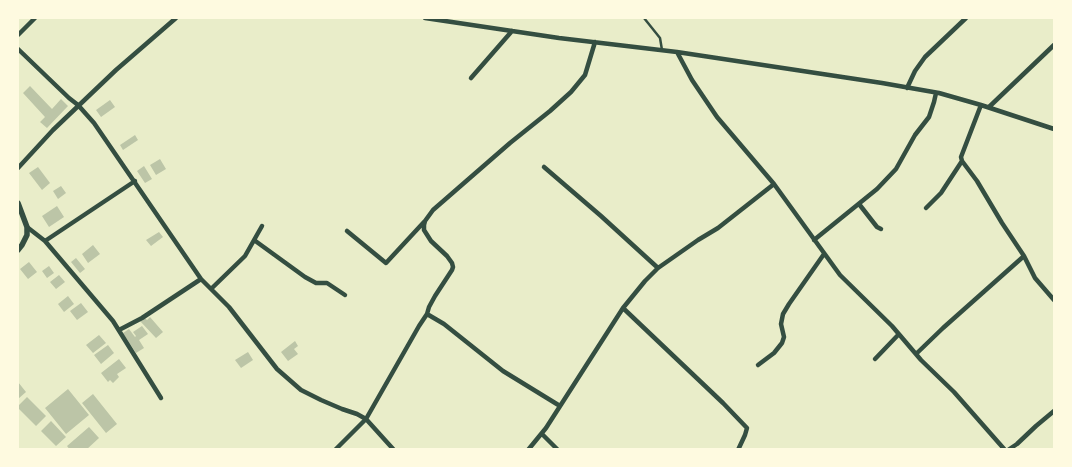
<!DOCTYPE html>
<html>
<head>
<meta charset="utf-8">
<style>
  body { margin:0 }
  #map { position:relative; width:1072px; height:467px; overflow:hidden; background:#e9edc9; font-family:Montserrat,sans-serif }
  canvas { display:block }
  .frame { position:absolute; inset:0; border:19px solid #fefae0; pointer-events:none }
</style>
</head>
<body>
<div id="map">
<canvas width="1072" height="467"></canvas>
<div class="frame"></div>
</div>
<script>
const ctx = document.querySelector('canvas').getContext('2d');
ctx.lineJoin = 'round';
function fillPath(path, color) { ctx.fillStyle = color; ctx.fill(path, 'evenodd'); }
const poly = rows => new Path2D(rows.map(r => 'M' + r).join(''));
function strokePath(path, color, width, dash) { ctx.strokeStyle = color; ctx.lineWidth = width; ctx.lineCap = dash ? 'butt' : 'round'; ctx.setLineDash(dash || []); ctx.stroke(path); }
const building = poly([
  [30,86,52,109,61,99,68,106,47,128,40,122,45,117,23,93],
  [110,100,115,107,101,117,96,110],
  [135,135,138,140,123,150,120,145],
  [160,159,166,169,156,175,150,165],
  [144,166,152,179,145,183,137,171],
  [38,167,50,183,42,190,29,173],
  [61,186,66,193,58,199,53,191],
  [57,206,64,217,49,227,42,216],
  [159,232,163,237,151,246,146,240],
  [93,245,100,254,88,263,82,254],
  [76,258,85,269,80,273,71,262],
  [29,262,37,272,28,279,20,269],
  [49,266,54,273,47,278,42,271],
  [59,275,65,282,56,289,50,282],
  [68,296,74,304,64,312,58,304],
  [81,303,88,312,77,320,70,311],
  [144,317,147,320,150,317,163,332,156,338,140,321],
  [142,326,148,334,139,340,144,348,136,353,123,333,129,329,135,337,136,336,133,332],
  [99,335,106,343,93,353,86,345],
  [295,341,298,346,294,349,298,354,288,361,281,352],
  [108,345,114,353,101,364,94,355],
  [248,352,253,360,241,368,235,360],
  [119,359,126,368,117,374,119,377,113,383,110,380,108,382,101,373],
  [18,382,26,392,18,399],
  [68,389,89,415,66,434,45,408],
  [93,394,117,424,106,433,82,403],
  [27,397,46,416,36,426,18,408,18,406],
  [51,421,66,437,56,446,41,431],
  [89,427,99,438,86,450,70,450,67,446]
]);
const service = poly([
  [644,18,660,38,662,50]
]);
const minor = poly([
  [425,18,559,38,677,52,882,83,939,93,981,105,1054,129],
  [18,35,35,18],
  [18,49,69,98,78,105,94,123,201,279,229,307,277,369,301,390,321,400,342,409,357,414,366,419,394,450],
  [677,52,692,80,717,117,774,184,840,275,892,326,921,360,954,392,1005,450],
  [471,78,512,31],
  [907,88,915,71,925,57,966,18],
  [981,105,961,157,962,161,977,181,1002,223,1024,256,1035,278,1054,300],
  [989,107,1054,45],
  [544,167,601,216,658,268],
  [18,168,53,130,116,70,176,18],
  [859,204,877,227,881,229],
  [926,208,941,193,962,161],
  [27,227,45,241,113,321,161,398],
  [347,231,386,263,424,222],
  [254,240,305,277,316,283,327,283,345,295],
  [814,240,877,189,896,169,915,135,929,117,934,102,936,93],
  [45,241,135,181],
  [211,289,245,256,262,226],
  [623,308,723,403,747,428,745,435,738,450],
  [119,330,142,318,201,279],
  [916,354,943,328,1024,256],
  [875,359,899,334],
  [758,365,774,353,782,343,784,337,781,324,783,314,789,304,824,254],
  [560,406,503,371,444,324,427,314,429,307,435,296,452,270,453,267,452,263,447,256,431,241,424,230,424,225,425,221,433,210,510,143,550,111,571,92,585,75,595,42],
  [542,434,558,450],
  [335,450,366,419,419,326,427,314],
  [528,450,546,428,623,308,645,281,658,268,698,240,718,228,774,184],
  [1008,450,1017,444,1036,426,1054,411]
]);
const tertiary = poly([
  [18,203,27,227,27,235,22,245,18,250]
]);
fillPath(building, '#bcc5a7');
strokePath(service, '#344e41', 2.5);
strokePath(minor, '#344e41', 4.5);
strokePath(tertiary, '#344e41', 5.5);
</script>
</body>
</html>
